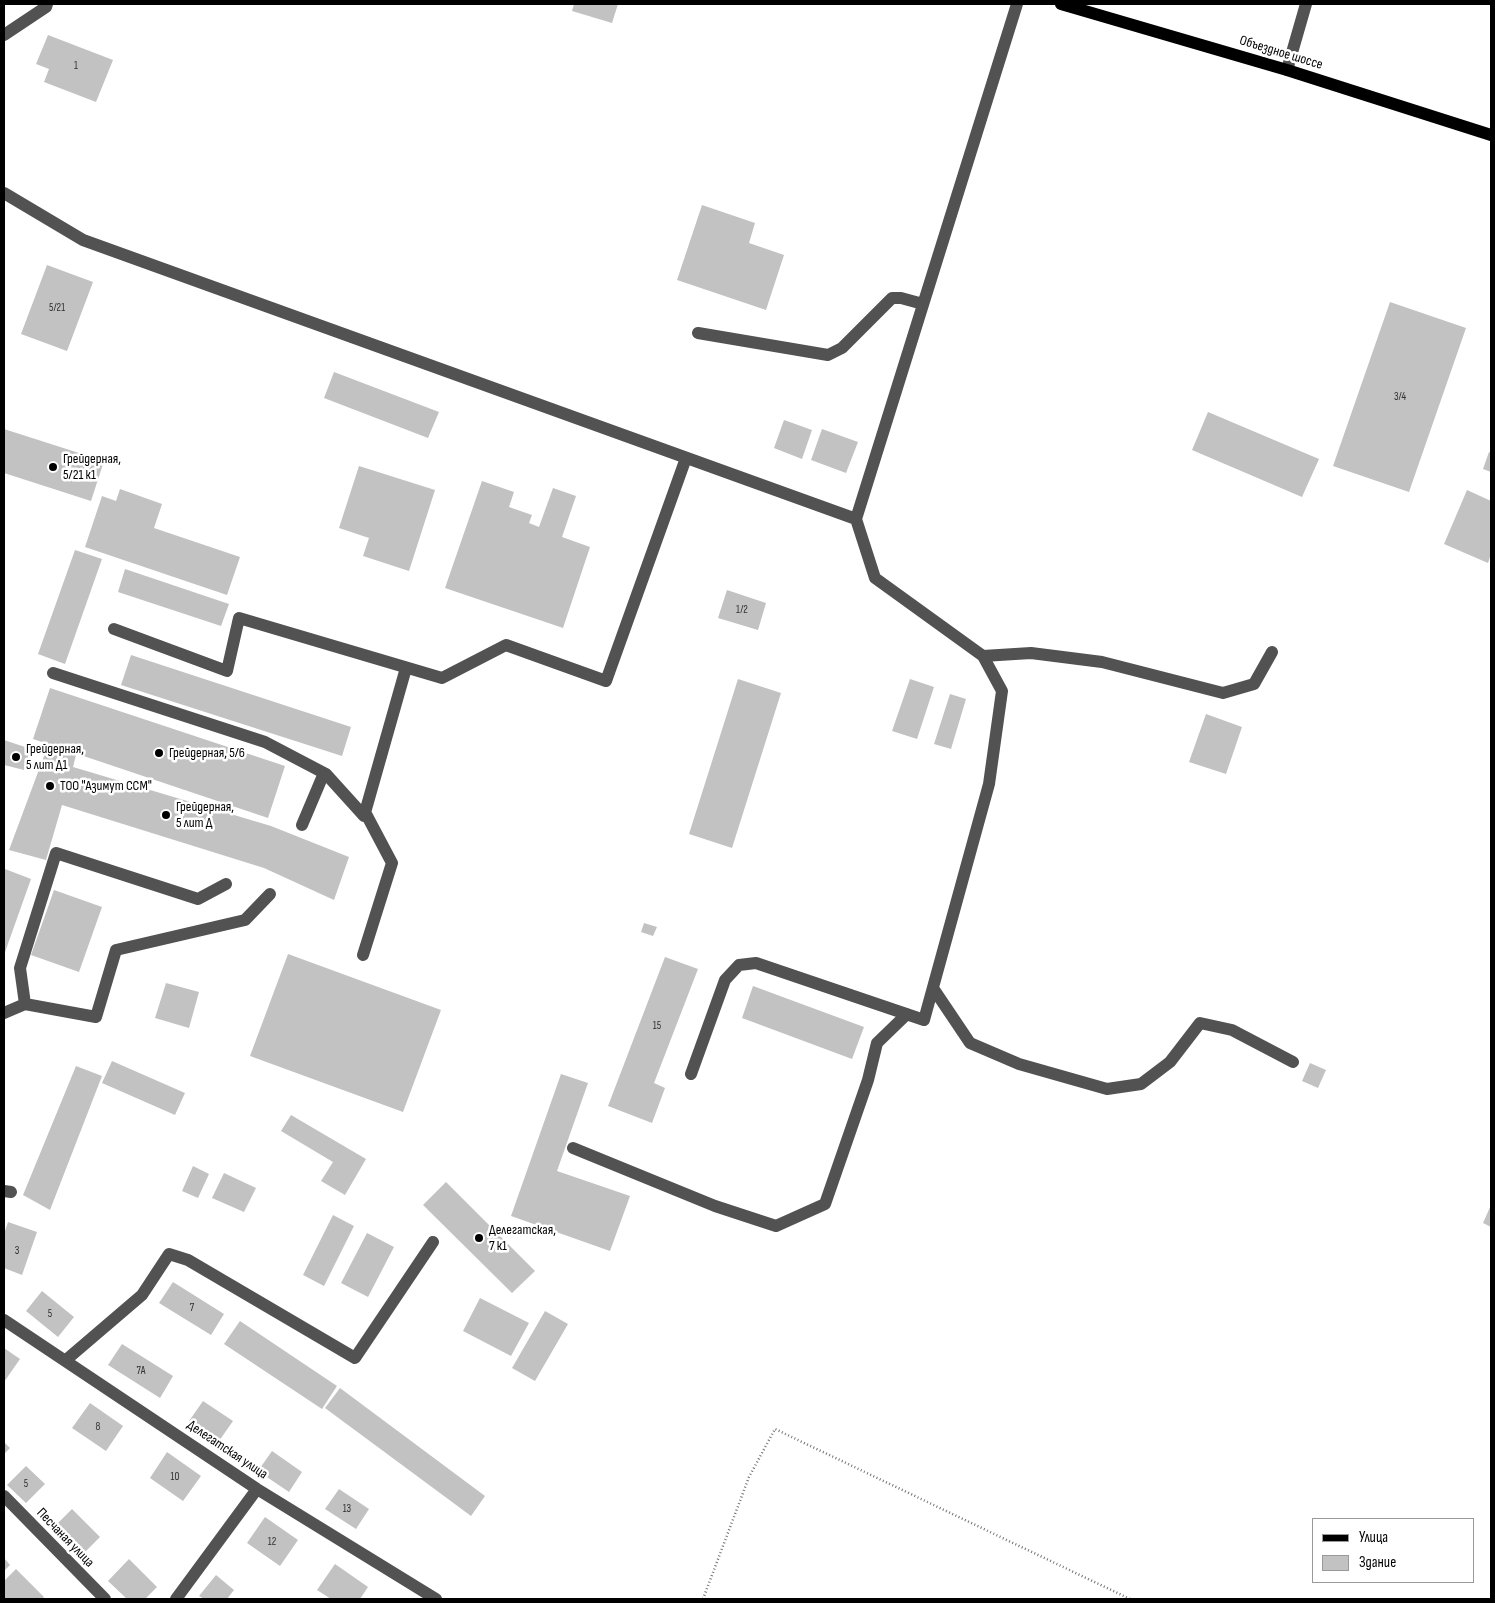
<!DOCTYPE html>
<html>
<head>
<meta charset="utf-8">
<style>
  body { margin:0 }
  #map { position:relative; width:1495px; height:1603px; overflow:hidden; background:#fff; font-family:"Sofia Sans Condensed",sans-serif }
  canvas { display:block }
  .frame { position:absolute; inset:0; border:5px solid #000; pointer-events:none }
  .legend { position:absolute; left:1312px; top:1518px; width:162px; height:65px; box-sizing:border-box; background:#fff; border:1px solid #999; margin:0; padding:6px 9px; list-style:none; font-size:15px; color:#000 }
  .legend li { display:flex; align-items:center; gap:10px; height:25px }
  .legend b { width:25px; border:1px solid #999 }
</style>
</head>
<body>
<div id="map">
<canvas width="1495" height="1603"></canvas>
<div class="frame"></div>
<ul class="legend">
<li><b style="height:6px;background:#000"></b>Улица</li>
<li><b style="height:14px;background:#c2c2c2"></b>Здание</li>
</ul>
</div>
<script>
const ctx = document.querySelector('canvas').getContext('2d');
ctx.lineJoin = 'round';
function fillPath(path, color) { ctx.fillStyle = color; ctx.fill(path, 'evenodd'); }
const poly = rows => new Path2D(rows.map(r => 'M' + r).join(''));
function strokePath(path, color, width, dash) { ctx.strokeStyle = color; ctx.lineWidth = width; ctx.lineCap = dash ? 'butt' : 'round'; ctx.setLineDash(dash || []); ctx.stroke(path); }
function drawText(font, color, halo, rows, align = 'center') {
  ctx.font = font + ' "Sofia Sans Condensed",sans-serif'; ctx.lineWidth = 5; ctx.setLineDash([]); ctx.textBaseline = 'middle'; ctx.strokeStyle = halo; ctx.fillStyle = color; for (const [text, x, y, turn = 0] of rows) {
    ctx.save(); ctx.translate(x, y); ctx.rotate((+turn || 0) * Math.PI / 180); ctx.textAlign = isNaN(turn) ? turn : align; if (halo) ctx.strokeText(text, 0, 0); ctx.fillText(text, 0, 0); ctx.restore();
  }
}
const building = poly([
  [574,4,618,4,612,23,572,11],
  [48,35,113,60,96,102,44,82,49,69,36,64],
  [702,205,755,223,749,243,784,255,766,310,677,280],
  [47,265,93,282,67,351,21,334],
  [1390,302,1466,328,1409,492,1333,466],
  [334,372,439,412,428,438,324,398],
  [1208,412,1319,459,1302,497,1192,450],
  [784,420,812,430,802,459,774,448],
  [4,429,104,461,91,501,4,473],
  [822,429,858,442,846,473,811,460],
  [1489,452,1491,453,1491,472,1483,469],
  [359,466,435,490,409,571,363,556,369,538,339,528],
  [482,481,514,492,509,507,532,515,529,523,539,527,553,488,576,496,562,537,590,547,563,628,445,588],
  [120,489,162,504,154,528,240,557,227,595,85,547,102,496,116,501],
  [1467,490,1491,501,1491,554,1488,563,1444,544],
  [75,550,102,559,65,664,38,654],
  [125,569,229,604,221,626,118,592],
  [727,590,766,603,758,630,718,618],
  [131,655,351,727,342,756,121,685],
  [738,679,781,693,732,848,689,834],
  [910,679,934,687,917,739,892,731],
  [50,688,285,766,268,818,33,739],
  [950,694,966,699,951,749,934,744],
  [1206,714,1242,727,1226,774,1189,762],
  [4,740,31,749,24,770,4,765],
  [47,748,76,755,73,767,271,826,349,857,334,900,264,868,62,805,46,860,9,850],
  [5,869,31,879,4,955,4,872],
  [54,890,102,907,79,972,31,955],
  [644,923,657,927,653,936,641,932],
  [288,954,441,1010,403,1112,250,1056],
  [665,957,698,969,654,1083,665,1088,652,1123,608,1106],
  [166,983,199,992,189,1028,155,1018],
  [753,986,864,1027,852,1059,742,1018],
  [112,1061,185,1093,175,1115,102,1083],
  [1310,1063,1326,1070,1318,1088,1302,1081],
  [76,1066,102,1076,50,1210,23,1195],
  [561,1074,588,1083,557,1171,630,1196,610,1251,511,1216],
  [291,1115,366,1159,345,1195,321,1181,333,1162,281,1131],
  [193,1166,209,1174,198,1198,182,1191],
  [224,1173,256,1188,244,1212,212,1198],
  [446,1182,535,1271,512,1293,423,1205],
  [1491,1205,1491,1227,1483,1223],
  [333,1215,354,1226,324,1286,303,1275],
  [8,1222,37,1232,22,1275,4,1268,4,1234],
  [367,1233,394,1247,368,1297,341,1283],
  [173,1282,224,1314,211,1335,159,1303],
  [42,1291,74,1317,58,1337,26,1311],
  [480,1298,529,1323,511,1356,463,1331],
  [545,1311,568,1324,535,1381,512,1368],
  [240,1321,337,1386,322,1409,224,1344],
  [122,1344,173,1376,160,1398,108,1365],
  [4,1348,20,1359,4,1382],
  [340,1388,485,1496,471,1516,325,1408],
  [203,1401,233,1421,219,1441,189,1421],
  [90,1403,123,1426,106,1451,72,1428],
  [4,1442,10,1448,4,1454],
  [272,1451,302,1472,289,1492,258,1471],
  [167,1452,201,1476,183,1501,150,1478],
  [26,1466,45,1484,26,1503,7,1485],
  [339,1489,369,1509,356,1529,325,1509],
  [72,1509,100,1537,79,1558,51,1530],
  [265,1517,298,1540,280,1566,247,1543],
  [4,1558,10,1565,4,1571],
  [129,1559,157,1587,145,1599,127,1599,108,1581],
  [335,1564,368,1587,360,1599,331,1599,317,1590],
  [16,1569,44,1597,42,1599,4,1599,4,1581],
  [216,1575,234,1590,227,1599,204,1599,199,1596]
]);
const path = poly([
  [703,1599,749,1477,775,1429,1130,1599]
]);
const minor = poly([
  [4,35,46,7,47,4],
  [1287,70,1306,4],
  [4,193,83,240,856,519],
  [698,333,828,355,842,348,892,298,901,298,923,304],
  [114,629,227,671,239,618,442,678,506,645,606,681,686,458],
  [983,656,1031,653,1102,662,1223,693,1254,684,1272,652],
  [53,673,265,742,326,774,364,816,406,668],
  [302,825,324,773],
  [363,955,392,863,365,812],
  [933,988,970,1043,1019,1064,1107,1089,1141,1084,1170,1062,1200,1023,1232,1030,1293,1062],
  [25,1004,20,968,56,853,198,899,226,884],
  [4,1013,25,1004,96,1017,116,950,245,920,270,894],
  [691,1074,725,980,739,965,756,963,924,1020,989,784,1002,691,983,656,875,578,856,519,1017,4],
  [573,1148,715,1206,776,1226,825,1204,868,1080,877,1043,907,1014],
  [4,1191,11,1192],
  [4,1320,257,1489,436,1599],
  [66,1360,142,1295,169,1254,188,1260,355,1358,433,1242],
  [4,1496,105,1599],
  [176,1599,257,1489]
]);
const major = poly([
  [1061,4,1287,70,1491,135]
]);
const markers = [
  [53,467,5,"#000"],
  [159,753,5,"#000"],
  [16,757,5,"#000"],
  [50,786,5,"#000"],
  [166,815,5,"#000"],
  [479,1238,5,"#000"]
];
const numberNames = [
  ["1",76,66],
  ["5/21",57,308],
  ["3/4",1400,397],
  ["1/2",742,610],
  ["15",657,1026],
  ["3",17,1251],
  ["7",192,1308],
  ["5",50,1314],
  ["7А",141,1371],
  ["8",98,1427],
  ["10",175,1477],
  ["5",26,1484],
  ["13",347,1509],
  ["12",272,1542]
];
const streetNames = [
  ["Объездное шоссе",1281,53,17],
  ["Делегатская улица",227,1450,34],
  ["Песчаная улица",65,1538,46]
];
const poiNames = [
  ["Грейдерная,",63,459],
  ["5/21 к1",63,475],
  ["Грейдерная,",26,749],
  ["5 лит Д1",26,765],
  ["Грейдерная, 5/6",169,753],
  ["ТОО \"Азимут ССМ\"",60,786],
  ["Грейдерная,",176,807],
  ["5 лит Д",176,823],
  ["Делегатская,",489,1230],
  ["7 к1",489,1246]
];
fillPath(building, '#c2c2c2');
strokePath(path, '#747474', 2.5, [1, 2.5]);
strokePath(minor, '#525252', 12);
strokePath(major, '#000', 12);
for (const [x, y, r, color] of markers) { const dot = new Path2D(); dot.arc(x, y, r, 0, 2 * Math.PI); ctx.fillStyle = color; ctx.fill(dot); strokePath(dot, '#fff', 2); }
drawText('11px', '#303030', null, numberNames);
drawText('14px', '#000', '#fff', streetNames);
drawText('14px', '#000', '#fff', poiNames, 'left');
</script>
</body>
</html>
